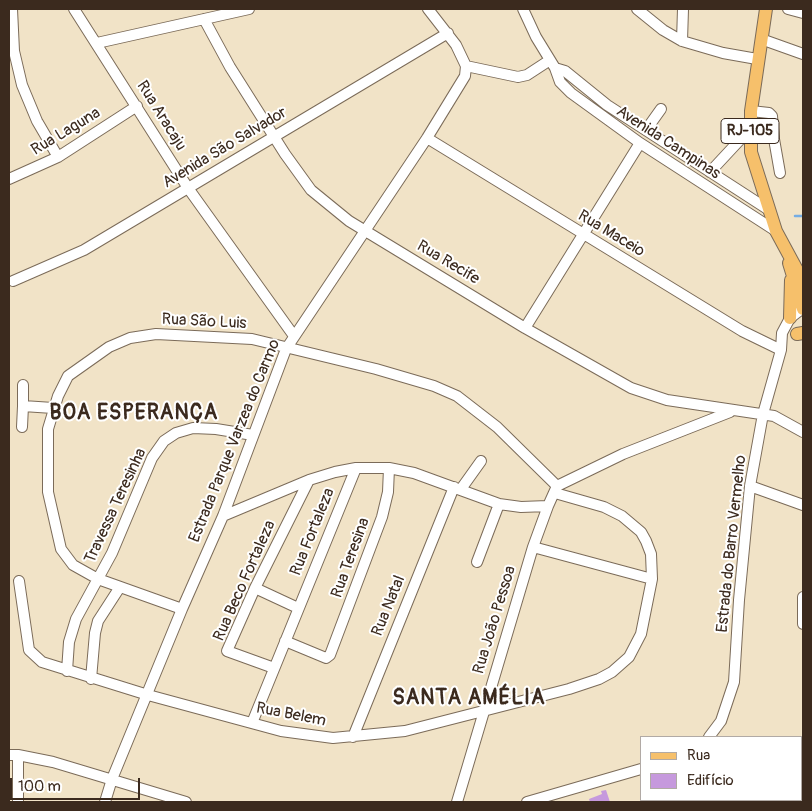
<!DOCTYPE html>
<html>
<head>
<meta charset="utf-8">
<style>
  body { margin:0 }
  #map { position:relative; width:812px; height:811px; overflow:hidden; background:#f1e3c7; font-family:Pangolin,sans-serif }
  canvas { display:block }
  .frame { position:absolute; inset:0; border:10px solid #3b2a1e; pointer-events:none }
  .legend { position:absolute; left:640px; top:736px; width:162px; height:65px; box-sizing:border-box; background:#fff; border:1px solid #b1aaa5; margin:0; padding:6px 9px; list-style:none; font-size:15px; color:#3b2a1e }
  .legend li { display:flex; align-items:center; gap:10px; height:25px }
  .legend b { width:25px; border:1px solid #b1aaa5 }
  .scale { position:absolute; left:10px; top:778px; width:130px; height:22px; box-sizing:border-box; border:2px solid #3b2a1e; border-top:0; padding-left:6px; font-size:15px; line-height:18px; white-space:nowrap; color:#3b2a1e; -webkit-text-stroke:4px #fff; paint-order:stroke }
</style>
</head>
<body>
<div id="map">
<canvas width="812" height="811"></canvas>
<div class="frame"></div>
<ul class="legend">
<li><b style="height:6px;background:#f6c06b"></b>Rua</li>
<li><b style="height:14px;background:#c699dd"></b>Edifício</li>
</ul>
<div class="scale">100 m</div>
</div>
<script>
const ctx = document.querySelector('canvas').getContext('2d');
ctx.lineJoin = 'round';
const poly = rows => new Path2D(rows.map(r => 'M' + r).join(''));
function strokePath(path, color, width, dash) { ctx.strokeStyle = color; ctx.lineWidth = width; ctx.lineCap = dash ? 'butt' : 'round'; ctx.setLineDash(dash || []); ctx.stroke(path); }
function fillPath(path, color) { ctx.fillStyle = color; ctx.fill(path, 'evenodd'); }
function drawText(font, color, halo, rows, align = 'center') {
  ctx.font = font + ' Pangolin,sans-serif'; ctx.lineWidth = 4; ctx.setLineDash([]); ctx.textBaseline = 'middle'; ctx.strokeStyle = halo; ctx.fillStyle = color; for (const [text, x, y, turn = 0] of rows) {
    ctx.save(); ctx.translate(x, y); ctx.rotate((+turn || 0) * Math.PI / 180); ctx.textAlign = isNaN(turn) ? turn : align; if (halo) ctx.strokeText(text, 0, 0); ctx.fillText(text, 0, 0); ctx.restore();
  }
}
const stream = poly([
  [795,216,803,216]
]);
const building = poly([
  [606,790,610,802,590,802,589,799,602,794,601,791]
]);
const minor = poly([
  [12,9,14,51,22,85,37,121,58,157],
  [74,9,188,188,294,336],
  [523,9,536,37,555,68,560,82,571,93,640,143,776,231],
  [637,9,663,30,682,41,723,53,757,59],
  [788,9,803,13],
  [204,19,230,67,285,154,311,190,349,221,525,328,631,388,667,400,774,416,803,432],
  [761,39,803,54],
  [682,41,683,9],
  [97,43,249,9],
  [466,66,518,77,527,75,550,60],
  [555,68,565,71,607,105,769,210],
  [751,111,769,113,772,116,774,139,780,173],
  [646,130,661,109],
  [427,138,742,331,781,350],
  [710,172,750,129],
  [9,179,58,157,137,106],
  [13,281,84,250,448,33],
  [525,328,640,143],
  [23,385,23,406],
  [22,427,23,406,53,408],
  [557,486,623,454,730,412],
  [750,486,803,505],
  [461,489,481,461],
  [533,547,652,579],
  [477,562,499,504],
  [19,581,29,650,42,662,148,695,281,731,333,738,405,731,569,689,599,679,612,672,629,657,641,634,652,579,651,554,646,541,641,532,622,516,604,507,555,493],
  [255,588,298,608],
  [803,597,803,624],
  [182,609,98,579,73,565,61,549,48,492,48,429,58,396,68,376,109,347,130,338,156,334,252,339,376,369,434,386,457,396,497,427,557,486,548,506,521,507,499,504,414,473,389,468,356,468,335,472,309,480,223,516],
  [285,641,326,658,330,655,382,517,388,492,389,468],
  [274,668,227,651,255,588,309,480],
  [67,671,69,642,76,619,112,553,152,458,164,441,176,433,193,428,216,429,253,435],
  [91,679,95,633,98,621,120,587],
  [252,723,356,468],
  [353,737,454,487],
  [709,737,721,721,734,682,739,600,750,486,763,414,781,350,782,333,790,318,803,308],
  [9,755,18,755,53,762,186,802],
  [757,800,763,802],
  [18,802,18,755],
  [105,802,112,779,182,609,223,516,286,349,427,138,465,76,466,66,456,45,428,9],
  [457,802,533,547,548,506],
  [527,802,641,769]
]);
const major = poly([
  [766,9,751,111,751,152,776,231,803,281],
  [789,263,803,309],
  [790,318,791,280],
  [797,334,803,333]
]);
const shields = [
  [750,131,58]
];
const shieldNames = [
  ["RJ-105",750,131]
];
const streetNames = [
  ["Rua Aracaju",161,116,58],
  ["Rua Laguna",66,132,-31],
  ["Avenida Campinas",668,143,33],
  ["Avenida São Salvador",225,148,-31],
  ["Rua Maceio",611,234,31],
  ["Rua Recife",448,263,31],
  ["Rua São Luis",204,322,3],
  ["Estrada Parque Varzea do Carmo",235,441,-68],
  ["Travessa Teresinha",116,506,-65],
  ["Rua Fortaleza",313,532,-68],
  ["Estrada do Barro Vermelho",732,544,-84],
  ["Rua Teresina",351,558,-70],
  ["Rua Beco Fortaleza",245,581,-66],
  ["Rua Natal",389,606,-68],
  ["Rua João Pessoa",495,620,-73],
  ["Rua Belem",291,715,11]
];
const districtNames = [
  ["BOA ESPERANÇA",134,414],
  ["SANTA AMÉLIA",469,699]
];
strokePath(stream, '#75ade4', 2.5);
fillPath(building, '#c699dd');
strokePath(minor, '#7b6b59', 12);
strokePath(major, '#7b6b59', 14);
strokePath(minor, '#fff', 10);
strokePath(major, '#f6c06b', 12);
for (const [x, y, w] of shields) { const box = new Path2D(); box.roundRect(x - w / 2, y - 12.5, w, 25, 4); ctx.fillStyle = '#fff'; ctx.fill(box); strokePath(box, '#3b2a1e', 1); }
drawText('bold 15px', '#3b2a1e', null, shieldNames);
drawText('16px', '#3b2a1e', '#fff', streetNames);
ctx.letterSpacing = '1px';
drawText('bold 21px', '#3b2a1e', '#fff', districtNames);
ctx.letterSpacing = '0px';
</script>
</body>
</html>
